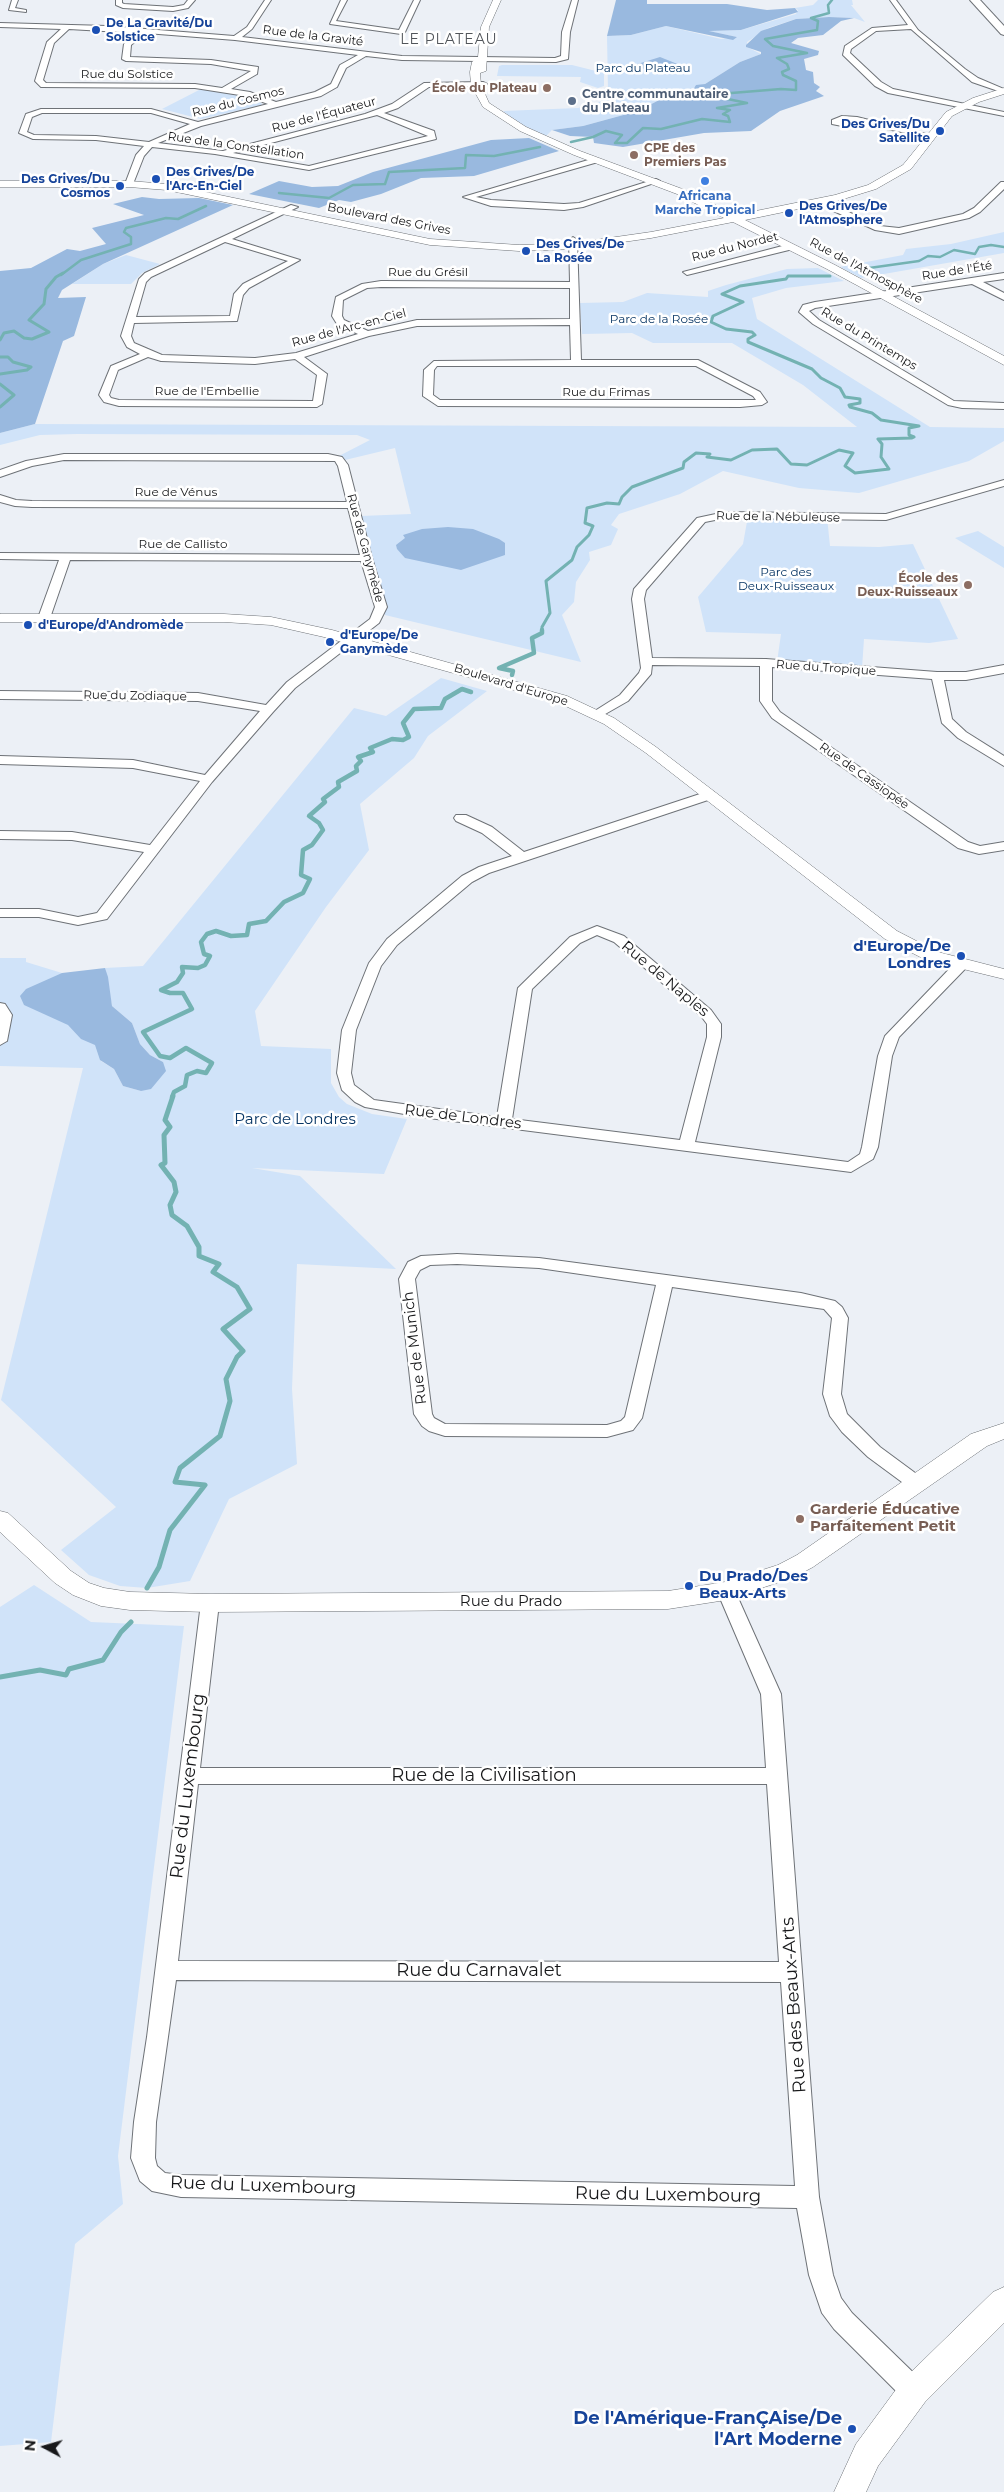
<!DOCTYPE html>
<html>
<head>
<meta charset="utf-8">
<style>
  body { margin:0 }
  #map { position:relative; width:1004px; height:2492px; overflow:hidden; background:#ecf0f6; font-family:Montserrat,sans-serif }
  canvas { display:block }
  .north { position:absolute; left:20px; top:2422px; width:50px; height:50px; -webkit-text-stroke:4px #fff; paint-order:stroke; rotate:276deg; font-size:14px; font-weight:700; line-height:20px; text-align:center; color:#17181a }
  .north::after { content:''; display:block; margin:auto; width:18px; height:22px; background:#17181a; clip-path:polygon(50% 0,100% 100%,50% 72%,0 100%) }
</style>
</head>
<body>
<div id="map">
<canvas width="1004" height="2492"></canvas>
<div class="north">N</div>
</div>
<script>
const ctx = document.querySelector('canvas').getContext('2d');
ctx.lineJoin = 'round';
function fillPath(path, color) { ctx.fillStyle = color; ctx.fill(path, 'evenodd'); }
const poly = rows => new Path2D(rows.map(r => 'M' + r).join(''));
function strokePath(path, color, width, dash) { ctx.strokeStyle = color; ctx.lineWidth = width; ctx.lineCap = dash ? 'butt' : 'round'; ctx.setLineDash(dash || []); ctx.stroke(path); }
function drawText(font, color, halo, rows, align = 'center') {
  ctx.font = font + ' Montserrat,sans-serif'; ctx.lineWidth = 5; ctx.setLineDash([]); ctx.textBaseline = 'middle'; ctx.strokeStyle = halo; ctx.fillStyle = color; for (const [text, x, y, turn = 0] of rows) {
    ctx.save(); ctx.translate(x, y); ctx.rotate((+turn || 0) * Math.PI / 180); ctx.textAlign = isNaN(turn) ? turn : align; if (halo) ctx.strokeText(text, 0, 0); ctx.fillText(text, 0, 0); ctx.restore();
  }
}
const green = poly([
  [818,0,852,0,853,5,851,5,865,22,854,18,829,17,796,19,768,28,747,42,747,47,761,54,740,62,705,84,663,98,638,111,583,126,552,130,545,137,520,124,503,111,578,108,603,101,591,96,608,91,607,36,631,35,666,26,721,39,737,37,708,31,741,30,796,14,798,10,795,8,813,5],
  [502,65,572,65,604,73,604,86,598,88,580,82,581,77,497,76,499,66],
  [201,89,244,95,261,102,262,105,201,119,162,109],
  [1004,232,1004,253,861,278,840,267,903,255,906,249,951,244],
  [126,255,160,264,142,273,131,284,72,284,103,264],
  [818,268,844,281,786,288,752,298,757,319,930,427,1004,428,1004,441,969,461,859,493,799,488,723,471,680,494,619,514,611,525,618,529,611,545,589,552,590,560,576,582,574,602,562,615,581,662,385,615,361,516,411,514,395,448,345,460,337,457,370,440,357,435,77,434,40,435,0,445,0,433,35,424,857,427,803,385,732,343,653,343,632,333,582,334,580,303,623,302,647,293,708,297,708,291,726,285,787,269],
  [748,516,827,517,830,546,879,547,913,544,958,639,929,643,864,639,862,668,777,662,781,634,706,632,698,597,743,544],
  [978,531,1004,547,1004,568,955,538],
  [441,678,487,691,428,736,414,758,360,804,369,850,326,907,255,1011,261,1046,331,1049,331,1083,339,1097,347,1104,372,1114,407,1119,384,1174,252,1168,300,1176,396,1269,297,1264,292,1389,297,1464,229,1499,190,1581,147,1588,120,1586,89,1575,61,1550,116,1507,1,1400,83,1068,0,1066,0,958,26,958,26,962,62,973,98,973,101,1061,114,1069,123,1086,141,1091,163,1062,150,1055,140,1044,132,1023,112,1006,105,968,143,966,354,708,386,716],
  [34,1585,91,1622,184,1626,118,2156,123,2204,75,2244,51,2442,0,2446,0,1607]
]);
const forest = poly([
  [616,0,647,0,647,4,727,4,767,10,795,8,798,12,741,30,709,31,737,37,733,40,666,26,631,35,607,36],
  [829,17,854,18,841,21,823,35,798,38,791,43,819,51,818,55,804,59,806,70,813,72,814,83,820,87,816,91,824,96,780,111,751,131,704,133,623,147,594,143,593,137,570,136,552,130,583,126,638,111,663,98,693,90,696,85,705,84,740,62,761,54,761,52,746,47,746,45,761,31,796,19],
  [660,57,685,67,638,69,628,67],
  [529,138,559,151,474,176,421,178,381,194,351,202,339,200,319,208,249,194,279,181,312,187,338,186,373,172,491,140],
  [142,197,159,199,199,198,233,205,103,264,62,290,58,298,86,297,74,336,63,341,35,424,0,433,0,271,31,268,67,249,80,251,106,244,92,228,144,215,113,204],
  [448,527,473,529,499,539,505,543,505,555,461,570,405,558,397,549,396,545,405,538,403,535,422,529],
  [105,968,108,977,112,1006,132,1023,140,1044,150,1055,163,1062,166,1071,151,1089,141,1091,123,1086,114,1069,100,1060,95,1045,81,1039,68,1025,24,1005,20,996,26,989,62,973]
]);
const streamFar3 = poly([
  [571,142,593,137,606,131,622,135,615,143,627,143,643,128,661,129,702,119,730,122,728,116,723,114,730,110,717,108,747,103,718,97,719,94,781,89,796,90,796,81,783,75,782,72,789,69,787,64,777,58,807,53,773,46,765,39,817,30,818,21,811,18,829,13,828,5,832,0],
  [279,193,329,198,353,185,385,184,389,172,465,168,466,155,494,156,540,147],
  [855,270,919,261,928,256,940,257,954,250,975,254,979,247,991,245,1004,247],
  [61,275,81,260,131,244,131,237,124,232,126,228,166,218,178,219,206,206]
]);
const streamFar2 = poly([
  [0,340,4,333,14,331,24,338,32,339,49,332,29,320,44,304,46,289,56,277,63,273],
  [0,357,8,357,13,362,31,367,27,370,0,374],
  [0,384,14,395,0,407],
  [542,632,542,627,550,613,546,581,572,560,577,547,589,535,593,526,585,523,587,508,607,503,619,504,622,497,632,487,683,468,684,462,696,453,710,454,707,457,731,460,752,450,777,449,791,464,807,465,839,450,853,453,845,466,855,473,889,469,881,457,882,444,878,439,912,438,914,437,909,435,909,428,919,426,881,420,872,413,850,407,849,405,860,403,860,399,845,397,840,388,821,378,812,369,748,342,748,339,755,335,752,332,726,329,711,322,713,316,743,302,722,294,740,286,786,279,788,276,830,276]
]);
const streamFar1 = poly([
  [512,675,513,671,499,668,534,653,532,638,542,633,542,630],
  [172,1097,174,1092,185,1086,187,1075,197,1071,206,1073,212,1063,186,1048,170,1058,160,1056,143,1032,192,1009,183,993,170,993,161,990,177,982,183,973,182,967,198,968,205,965,210,956,204,954,201,942,207,934,216,931,231,936,247,935,249,924,266,921,284,902,303,893,310,879,301,875,303,850,312,845,323,830,319,823,309,816,325,802,323,799,339,787,338,782,357,771,356,766,361,761,358,757,373,752,370,748,392,739,403,740,409,737,403,723,414,709,441,708,445,699,462,689,471,692]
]);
const stream = poly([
  [147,1588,159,1567,170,1530,205,1485,175,1482,180,1468,220,1436,230,1401,226,1379,237,1357,243,1351,223,1329,250,1309,237,1287,213,1272,219,1264,199,1256,199,1247,187,1226,172,1215,170,1205,176,1192,174,1182,161,1165,165,1163,164,1135,170,1127,165,1120,173,1096],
  [0,1677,40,1670,66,1675,69,1669,103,1660,121,1632,131,1622]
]);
const minor = poly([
  [12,0,18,0,15,8,26,10,26,12,9,10,12,0],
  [116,0,122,0,122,3,124,4,173,7,184,5,188,0,195,0,188,8,173,11,123,8,116,5,116,0],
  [265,0,271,0,252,29,242,37,402,56,555,58,561,56,562,32,572,0,578,0,570,32,568,59,556,62,402,60,366,56,346,68,337,87,321,96,201,126,158,143,223,151,365,114,392,104,424,83,483,82,487,84,483,86,429,87,398,108,384,113,434,131,436,139,309,170,215,154,152,147,144,156,133,184,129,186,125,184,136,155,144,146,96,140,33,139,19,133,26,114,41,109,151,109,198,122,268,104,246,96,195,88,41,87,35,81,47,42,61,29,0,27,0,23,107,26,234,36,247,27,265,0],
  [69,29,138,33,124,44,122,59,126,61,211,64,251,71,222,88,195,84,46,83,43,80,54,43,69,29],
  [146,33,235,40,358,55,340,65,331,84,315,92,276,102,250,92,231,89,257,74,258,67,211,60,130,57,131,45,146,33],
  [42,113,151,113,190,124,149,142,96,136,34,135,27,132,32,117,42,113],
  [377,115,428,136,309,166,233,153,377,115],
  [341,0,347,0,336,21,399,30,414,0,420,0,405,32,401,34,330,24,341,0],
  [890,0,896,0,918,30,965,69,978,78,1004,89,1004,93,972,82,911,29,876,31,851,49,850,53,881,82,893,89,1004,112,1004,116,888,93,875,86,843,55,845,46,872,28,908,25,890,0],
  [842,116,857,117,934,136,930,138,863,124,847,127,832,124,832,120,842,116],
  [843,120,855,121,847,123,842,121,843,120],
  [595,158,599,160,598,162,476,197,491,200,564,204,579,203,656,179,660,181,583,207,564,210,491,206,463,197,595,158],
  [1001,182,1004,182,1004,189,980,212,969,218,899,234,875,230,814,202,821,200,880,226,899,228,963,214,974,208,1001,182],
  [291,205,298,207,232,239,300,260,249,288,243,295,237,321,134,323,131,336,134,343,162,355,255,358,296,353,358,334,337,324,332,316,336,297,362,284,381,281,570,282,569,240,573,237,577,240,581,360,698,360,760,392,767,402,762,405,740,407,438,406,423,396,424,370,434,361,571,360,570,325,417,326,369,336,304,357,327,374,322,404,317,407,119,406,104,402,99,395,111,366,140,354,127,347,121,336,139,279,145,273,291,205],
  [225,242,288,261,243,284,234,294,230,316,136,317,146,282,151,277,225,242],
  [381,287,570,288,570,319,417,320,368,331,344,320,342,316,343,300,367,288,381,287],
  [148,357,161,361,255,364,295,359,317,375,313,401,119,400,111,398,109,395,118,370,148,357],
  [437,366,696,366,753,396,756,400,440,400,433,395,434,370,437,366],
  [790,244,794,247,793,249,687,275,683,272,790,244],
  [1004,273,1004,279,983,282,1004,293,1004,300,972,284,815,308,809,311,819,320,954,401,1004,403,1004,409,962,408,948,405,813,324,799,312,803,305,815,302,1004,273],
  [64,454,328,454,342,457,348,465,372,558,387,607,379,623,295,688,273,712,212,782,107,919,78,925,39,917,0,917,0,909,39,909,78,917,97,913,144,852,72,840,0,839,0,831,72,832,150,845,200,781,133,768,0,764,0,756,133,760,205,775,260,711,198,701,0,699,0,691,198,693,266,705,287,682,370,619,375,607,361,561,70,560,50,618,48,620,40,620,38,618,59,560,0,559,0,553,360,555,348,508,32,507,15,506,0,502,0,495,16,500,32,501,347,502,338,466,335,461,64,460,32,466,0,477,0,470,26,461,64,454],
  [1004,480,1004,486,886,520,725,518,705,522,646,590,644,599,652,658,766,659,937,672,966,672,1004,665,1004,673,966,680,944,680,952,719,966,732,1004,756,1004,766,958,738,942,723,932,679,772,667,772,701,780,712,968,842,980,846,1004,842,1004,850,979,854,958,848,772,718,760,701,760,666,652,665,651,674,628,701,600,717,592,717,590,714,620,695,639,673,641,668,632,599,634,589,697,518,725,512,886,514,1004,480],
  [709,791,714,792,715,795,714,798,489,873,472,882,397,945,381,966,356,1030,351,1073,354,1085,374,1100,497,1117,518,988,570,937,597,926,624,936,711,1010,721,1024,721,1037,695,1142,848,1162,860,1154,862,1147,878,1056,885,1036,956,962,966,962,968,965,966,968,899,1037,892,1056,878,1147,873,1159,851,1172,421,1117,365,1107,355,1102,342,1090,337,1073,342,1030,369,963,387,939,462,876,479,867,512,856,482,833,456,821,454,818,456,815,466,815,492,827,524,852,709,791],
  [597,935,614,942,701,1016,707,1024,707,1037,680,1140,512,1119,532,989,580,943,597,935],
  [0,1003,5,1004,12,1015,7,1041,0,1045,0,1003],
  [457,1254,539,1258,801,1293,835,1301,842,1307,848,1318,841,1394,847,1414,880,1447,922,1478,925,1483,922,1488,916,1490,910,1488,868,1457,842,1432,830,1416,823,1394,832,1318,824,1309,672,1287,642,1418,633,1430,607,1437,445,1436,429,1431,422,1426,414,1414,399,1279,408,1262,421,1256,457,1254],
  [457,1264,539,1268,656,1285,625,1417,621,1421,607,1425,445,1424,434,1418,432,1414,415,1279,420,1270,430,1265,457,1264],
  [726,1584,733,1586,735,1591,781,1694,819,2197,833,2275,841,2298,852,2313,923,2382,926,2391,923,2400,914,2403,905,2400,834,2329,822,2313,809,2275,797,2208,181,2197,152,2191,140,2181,131,2158,134,2122,147,2037,201,1603,203,1598,210,1596,217,1598,219,1603,200,1768,766,1768,761,1694,717,1591,719,1586,726,1584],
  [198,1784,767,1784,779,1962,178,1961,198,1784],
  [176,1980,781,1982,795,2186,181,2175,165,2173,157,2166,155,2158,156,2122,176,1980]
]);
const tertiary = poly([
  [493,0,501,0,489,27,486,71,480,73,481,85,489,103,526,127,580,151,685,190,736,215,835,195,868,185,903,165,946,112,973,98,1004,88,1004,94,979,102,952,116,911,169,876,189,837,201,745,220,835,265,1004,356,1004,365,827,269,733,222,651,238,574,249,519,251,430,245,167,190,129,187,0,187,0,181,129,181,167,184,430,239,519,245,574,243,651,232,724,218,677,194,574,155,520,131,483,107,471,85,470,72,472,62,478,57,481,27,493,0],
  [0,614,224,614,271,617,332,630,567,696,614,718,656,747,897,931,938,952,1004,969,1004,979,926,960,885,939,646,753,604,724,557,702,324,637,271,625,224,622,0,622,0,614],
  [1004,1423,1004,1439,987,1446,813,1567,794,1577,726,1600,668,1609,210,1612,130,1610,101,1606,73,1595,55,1583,0,1532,0,1511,8,1513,71,1571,89,1583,104,1588,130,1592,210,1594,668,1591,725,1582,778,1565,797,1555,971,1434,1004,1423],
  [1004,2287,1004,2323,925,2402,878,2466,866,2492,834,2492,856,2444,903,2380,993,2292,1004,2287]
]);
const secondary = poly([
  [970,0,980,0,1004,26,1004,35,1001,34,970,0]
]);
const markers = [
  [96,30,5,"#1a4fb4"],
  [547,88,5,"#8d6e63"],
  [572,101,5,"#5c6f8a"],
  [940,131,5,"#1a4fb4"],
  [634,155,5,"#8d6e63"],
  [156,179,5,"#1a4fb4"],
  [705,181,5,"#3f7fe0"],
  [120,186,5,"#1a4fb4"],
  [789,213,5,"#1a4fb4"],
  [526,251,5,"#1a4fb4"],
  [968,585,5,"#8d6e63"],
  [28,625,5,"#1a4fb4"],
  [330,642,5,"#1a4fb4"],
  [961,956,5,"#1a4fb4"],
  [800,1519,5,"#8d6e63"],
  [689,1586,5,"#1a4fb4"],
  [852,2429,5,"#1a4fb4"]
];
const farTransitnames = [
  ["De La Gravité/Du",106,23],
  ["Solstice",106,37],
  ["Des Grives/Du",930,124,"right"],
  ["Satellite",930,138,"right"],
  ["Des Grives/De",166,172],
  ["l'Arc-En-Ciel",166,186],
  ["Des Grives/Du",110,179,"right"],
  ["Cosmos",110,193,"right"],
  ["Des Grives/De",799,206],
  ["l'Atmosphere",799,220],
  ["Des Grives/De",536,244],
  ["La Rosée",536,258],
  ["d'Europe/d'Andromède",38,625],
  ["d'Europe/De",340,635],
  ["Ganymède",340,649]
];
const farStreetnames = [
  ["Rue de la Gravité",313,36,7],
  ["Rue du Solstice",127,74],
  ["Rue du Cosmos",238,102,-14],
  ["Rue de l'Équateur",324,115,-15],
  ["Rue de la Constellation",236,146,8],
  ["Boulevard des Grives",389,219,11],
  ["Rue du Nordet",735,247,-14],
  ["Rue de l'Atmosphère",866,271,28],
  ["Rue de l'Été",957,271,-9],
  ["Rue du Grésil",428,272],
  ["Rue de l'Arc-en-Ciel",349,328,-15],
  ["Rue du Printemps",869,339,31],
  ["Rue de l'Embellie",207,391],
  ["Rue du Frimas",606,392],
  ["Rue de Vénus",176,492],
  ["Rue de la Nébuleuse",778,517,1],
  ["Rue de Callisto",183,544],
  ["Rue de Ganymède",365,548,75],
  ["Rue du Tropique",826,668,4],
  ["Boulevard d'Europe",511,685,17],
  ["Rue du Zodiaque",135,696,1],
  ["Rue de Cassiopée",864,776,35]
];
const farParknames = [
  ["Parc du Plateau",643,68],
  ["Parc de la Rosée",659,319],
  ["Parc des",786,572],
  ["Deux-Ruisseaux",786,586]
];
const farEducationnames = [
  ["École du Plateau",537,88],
  ["CPE des",644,148,"left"],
  ["Premiers Pas",644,162,"left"],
  ["École des",958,578],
  ["Deux-Ruisseaux",958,592]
];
const farServicenames = [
  ["Centre communautaire",582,94],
  ["du Plateau",582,108]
];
const farShopnames = [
  ["Africana",705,196],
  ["Marche Tropical",705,210]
];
const farNeighbourhoodnames = [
  ["LE PLATEAU",449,40]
];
const transitNames = [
  ["d'Europe/De",951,947],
  ["Londres",951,964],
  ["Du Prado/Des",699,1577,"left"],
  ["Beaux-Arts",699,1594,"left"]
];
const streetNames = [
  ["Rue de Naples",665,979,40],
  ["Rue de Londres",463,1117,7],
  ["Rue de Munich",415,1348,-97],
  ["Rue du Prado",511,1602]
];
const parkNames = [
  ["Parc de Londres",295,1120]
];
const educationNames = [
  ["Garderie Éducative",810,1510],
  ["Parfaitement Petit",810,1527]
];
const nearStreetnames = [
  ["Rue de la Civilisation",484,1776],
  ["Rue du Luxembourg",188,1786,-83],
  ["Rue du Carnavalet",479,1971],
  ["Rue des Beaux-Arts",794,2005,-94],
  ["Rue du Luxembourg",263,2186,2],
  ["Rue du Luxembourg",668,2195,1]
];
const nearTransitnames = [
  ["De l'Amérique-FranÇAise/De",842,2419],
  ["l'Art Moderne",842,2440]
];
fillPath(green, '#d0e3f9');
fillPath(forest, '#99b9df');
strokePath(streamFar3, '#73b2b2', 2.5);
strokePath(streamFar2, '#73b2b2', 3);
strokePath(streamFar1, '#73b2b2', 4.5);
strokePath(stream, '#73b2b2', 5);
strokePath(minor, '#6e7277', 2);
strokePath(tertiary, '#6e7277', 1);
strokePath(secondary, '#6e7277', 2);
fillPath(minor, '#fff');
fillPath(tertiary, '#fff');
fillPath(secondary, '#fff');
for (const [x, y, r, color] of markers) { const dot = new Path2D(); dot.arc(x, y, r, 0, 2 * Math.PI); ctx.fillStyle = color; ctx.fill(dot); strokePath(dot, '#fff', 2); }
drawText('bold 12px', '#164399', '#fff', farTransitnames, 'left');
drawText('12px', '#17181a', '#fff', farStreetnames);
drawText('12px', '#073564', '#fff', farParknames);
drawText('bold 12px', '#785e54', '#fff', farEducationnames, 'right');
drawText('bold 12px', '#4e5e75', '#fff', farServicenames, 'left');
drawText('bold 12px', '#366cbe', '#fff', farShopnames);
ctx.letterSpacing = '1px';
drawText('14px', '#51555a', '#fff', farNeighbourhoodnames);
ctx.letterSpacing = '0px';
drawText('bold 15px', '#164399', '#fff', transitNames, 'right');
drawText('15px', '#17181a', '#fff', streetNames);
drawText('15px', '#073564', '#fff', parkNames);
drawText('bold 15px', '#785e54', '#fff', educationNames, 'left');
drawText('18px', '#17181a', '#fff', nearStreetnames);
drawText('bold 18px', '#164399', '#fff', nearTransitnames, 'right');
</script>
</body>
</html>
